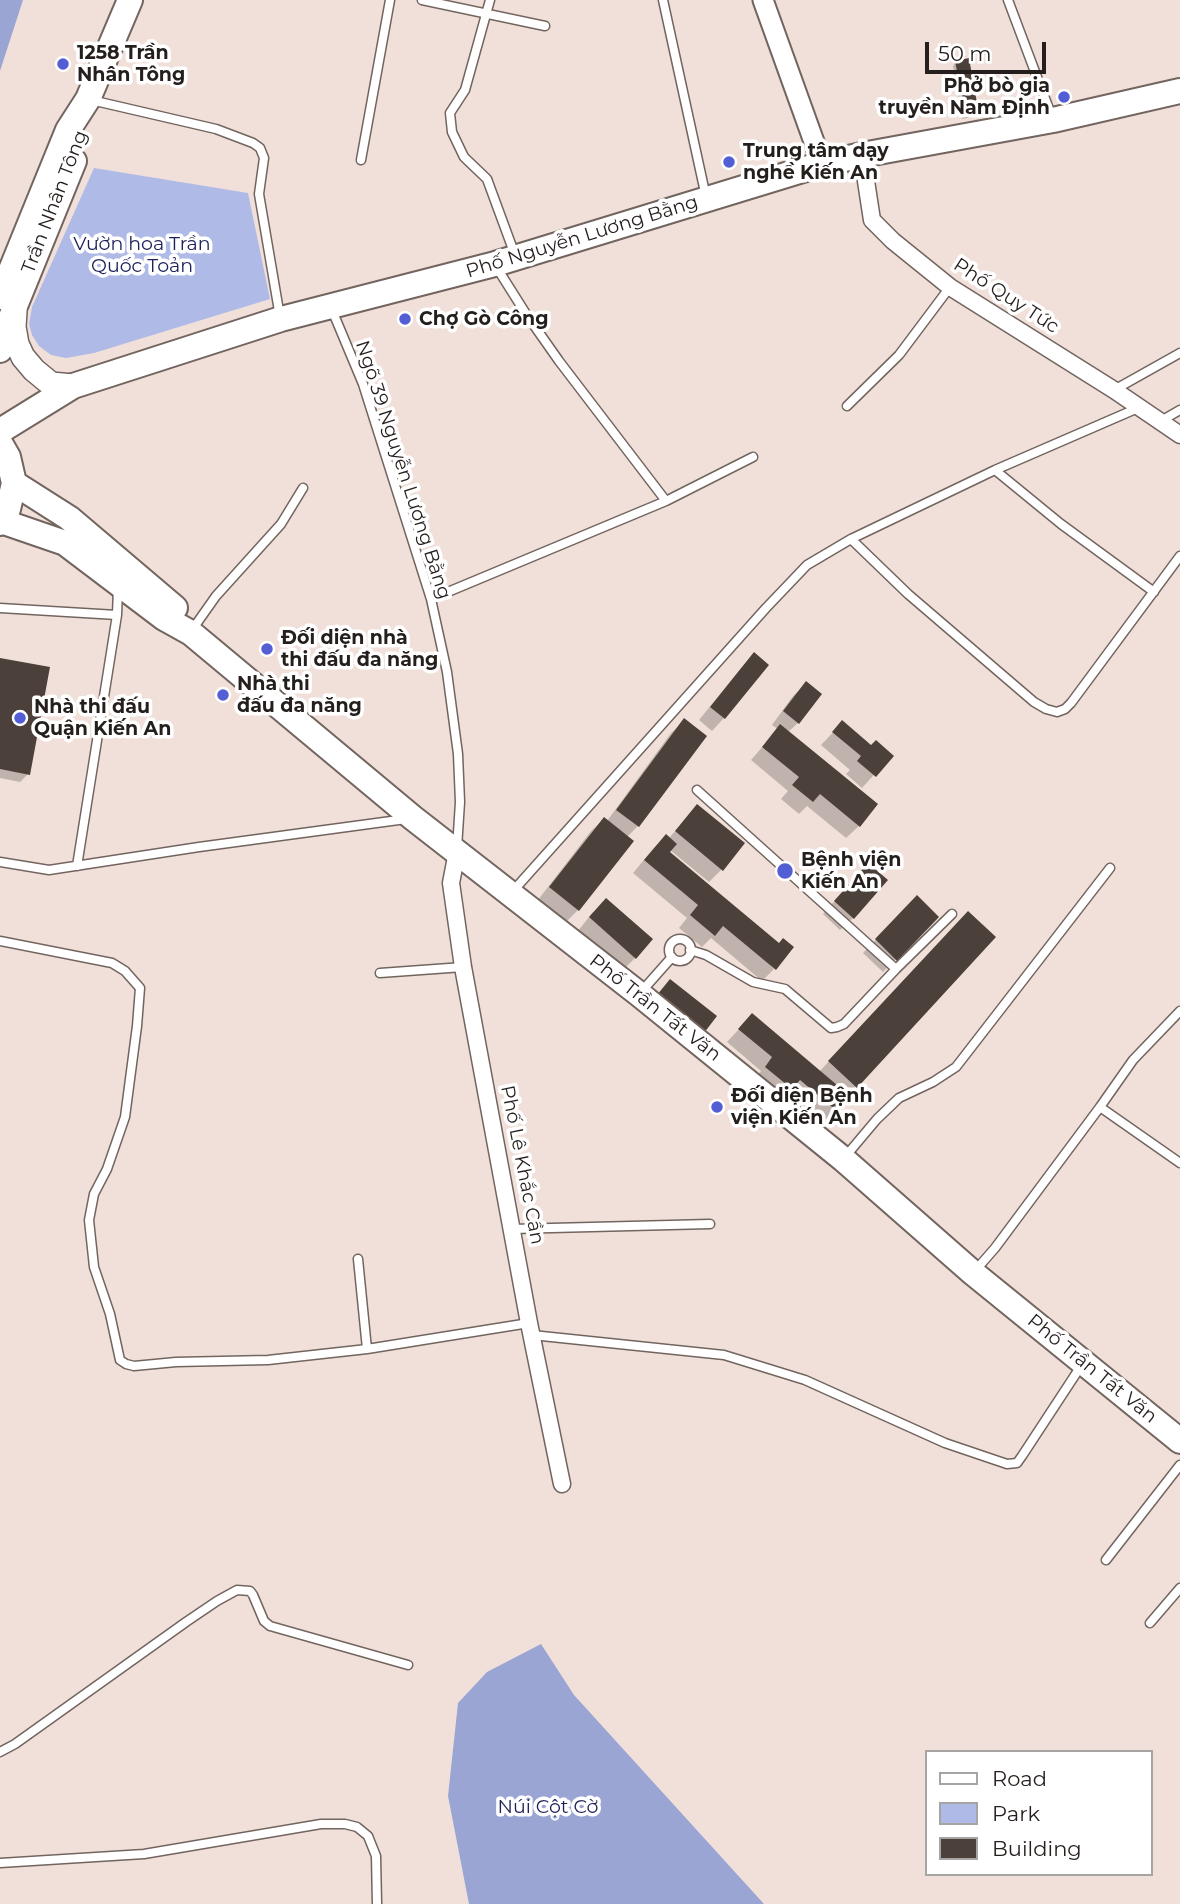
<!DOCTYPE html>
<html>
<head>
<meta charset="utf-8">
<style>
  body { margin:0 }
  #map { position:relative; width:1180px; height:1904px; overflow:hidden; background:#f0e0d9; font-family:Montserrat,sans-serif }
  canvas { display:block }
  .legend { position:absolute; left:925px; top:1750px; width:228px; height:126px; box-sizing:border-box; background:#fff; border:2px solid #a7a5a4; margin:0; padding:9px 12px; list-style:none; font-size:21px; color:#241e1c }
  .legend li { display:flex; align-items:center; gap:14px; height:35px }
  .legend b { width:35px; border:2px solid #a7a5a4 }
  .scale { position:absolute; left:925px; top:42px; width:121px; height:32px; box-sizing:border-box; border:4px solid #241e1c; border-top:0; padding-left:9px; font-size:21px; line-height:24px; white-space:nowrap; color:#241e1c; -webkit-text-stroke:5px #fff; paint-order:stroke }
</style>
</head>
<body>
<div id="map">
<canvas width="1180" height="1904"></canvas>
<ul class="legend">
<li><b style="height:9px;background:#fff"></b>Road</li>
<li><b style="height:19px;background:#afbae7"></b>Park</li>
<li><b style="height:19px;background:#4c403b"></b>Building</li>
</ul>
<div class="scale">50 m</div>
</div>
<script>
const ctx = document.querySelector('canvas').getContext('2d');
ctx.lineJoin = 'round';
function fillPath(path, color) { ctx.fillStyle = color; ctx.fill(path, 'evenodd'); }
const poly = rows => new Path2D(rows.map(r => 'M' + r).join(''));
function strokePath(path, color, width, dash) { ctx.strokeStyle = color; ctx.lineWidth = width; ctx.lineCap = dash ? 'butt' : 'round'; ctx.setLineDash(dash || []); ctx.stroke(path); }
function drawText(font, color, halo, rows, align = 'center') {
  ctx.font = font + ' Montserrat,sans-serif'; ctx.lineWidth = 7; ctx.setLineDash([]); ctx.textBaseline = 'middle'; ctx.strokeStyle = halo; ctx.fillStyle = color; for (const [text, x, y, turn = 0] of rows) {
    ctx.save(); ctx.translate(x, y); ctx.rotate((+turn || 0) * Math.PI / 180); ctx.textAlign = isNaN(turn) ? turn : align; if (halo) ctx.strokeText(text, 0, 0); ctx.fillText(text, 0, 0); ctx.restore();
  }
}
const green = poly([
  [94,168,248,193,270,299,94,353,66,358,51,355,39,346,32,335,29,324,32,307]
]);
const forest = poly([
  [0,0,23,0,0,71],
  [541,1644,574,1695,764,1904,469,1904,448,1796,458,1703,487,1672]
]);
const shadow = poly([
  [956,62,977,113,973,117,962,119,953,66],
  [0,660,28,774,20,782,0,778],
  [767,665,724,718,712,731,699,720,742,667],
  [806,684,798,723,788,732,859,826,846,838,807,806,799,814,781,799,788,791,751,760,778,729,772,725,793,696],
  [684,721,638,826,627,837,578,910,566,922,538,900,591,831,604,819,607,821,671,733],
  [842,723,871,747,891,756,862,788,846,774,850,770,821,745],
  [697,807,722,869,709,882,670,850,668,853,774,969,762,981,711,938,702,947,679,928,687,918,633,873,653,849,666,836,668,839],
  [856,877,853,918,840,930,823,914],
  [917,897,937,917,883,972,863,953],
  [593,912,635,958,623,970,578,931],
  [956,925,994,937,823,1122,787,1092,778,1101,754,1080,761,1071,727,1042,752,1015,819,1072]
]);
const building = poly([
  [969,58,979,114,966,116,955,61],
  [754,652,769,665,725,719,710,707],
  [0,658,50,667,30,775,0,769],
  [806,681,822,694,799,724,783,711],
  [684,718,707,736,639,827,616,810],
  [842,720,871,745,876,740,894,756,876,777,857,761,861,756,832,732],
  [780,724,878,804,860,827,820,794,813,802,792,785,799,777,762,747],
  [697,804,745,843,723,871,675,831],
  [604,817,634,841,579,911,549,887],
  [666,834,677,844,670,852,779,943,783,938,794,947,776,970,723,926,715,936,690,915,698,905,644,860],
  [868,863,888,880,854,919,834,901],
  [917,895,939,917,897,961,875,939],
  [606,898,653,939,636,959,589,917],
  [968,911,996,937,857,1088,828,1061],
  [670,979,717,1016,704,1033,657,995],
  [752,1013,850,1096,837,1111,800,1080,792,1089,765,1067,772,1057,738,1029]
]);
const service = poly([
  [422,0,545,26],
  [490,0,465,90,450,113,452,132,464,157,487,179,515,255],
  [663,0,706,197],
  [1008,0,1052,117],
  [91,100,216,129,253,143,260,148,264,158,259,194,280,317],
  [361,160,390,0],
  [497,268,526,314,559,361,666,501],
  [332,310,363,384,431,599,447,672,458,754,460,802,457,848],
  [1114,390,1180,353],
  [847,406,899,355,950,287],
  [1161,421,1180,410],
  [995,470,1061,524,1154,592],
  [851,539,908,594,1034,702,1046,709,1057,712,1065,709,1071,703,1180,556],
  [431,599,666,501,753,457],
  [0,608,117,615],
  [192,630,216,596,281,524,303,488],
  [0,862,49,870,199,847,406,819],
  [77,866,117,615,118,588],
  [513,891,766,608,807,565,851,539,995,470,1138,408],
  '669 950a11 11 0 1 1 22 0a11 11 0 1 1-22 0Z',
  [0,941,112,963,125,971,140,988,137,1026,125,1117,107,1169,94,1194,89,1220,94,1267,110,1314,120,1360,126,1364,134,1366,176,1362,268,1360,367,1349,529,1323],
  [690,950,706,955,753,982,785,989,831,1028,837,1027,844,1024,896,969,697,790],
  [896,969,952,914],
  [380,973,463,967],
  [641,992,672,957],
  [1100,1107,1180,1163],
  [845,1157,877,1119,899,1098,933,1082,956,1067,1110,868],
  [512,1229,710,1224],
  [358,1259,367,1349],
  [974,1272,995,1248,1100,1107,1133,1060,1180,1011],
  [532,1335,724,1355,805,1380,945,1443,1007,1464,1017,1463,1022,1456,1081,1366],
  [1106,1560,1180,1465],
  [1150,1623,1180,1588],
  [0,1752,15,1744,186,1622,217,1601,237,1590,250,1591,253,1595,264,1621,270,1626,408,1665],
  [0,1863,144,1854,321,1824,345,1824,357,1827,368,1836,376,1856,377,1904]
]);
const minor = poly([
  [862,155,872,220,893,241,950,287,1114,390,1180,435],
  [457,852,451,883,463,967,529,1323,562,1484]
]);
const tertiary = poly([
  [763,0,822,164]
]);
const secondary = poly([
  [15,311,14,327,17,344,23,357,34,370,51,384,73,386]
]);
const primary = poly([
  [0,297,68,130,88,99,130,0],
  [0,350,15,306,74,161],
  [0,431,73,386,281,319,495,264,822,164,862,155,1053,120,1180,91],
  [0,443,8,457,14,483,8,509,0,523],
  [14,483,69,518,175,608],
  [1,521,65,543,164,618,191,633,413,818,639,994,843,1159,973,1273,1180,1441]
]);
const markers = [
  [63,64,7,"#535ed5"],
  [1064,97,7,"#535ed5"],
  [729,162,7,"#535ed5"],
  [405,319,7,"#535ed5"],
  [267,649,7,"#535ed5"],
  [223,695,7,"#535ed5"],
  [20,718,7,"#535ed5"],
  [785,871,9,"#535ed5"],
  [717,1107,7,"#535ed5"]
];
const poiNames = [
  ["1258 Trần",77,53],
  ["Nhân Tông",77,75],
  ["Phở bò gia",1050,86,"right"],
  ["truyền Nam Định",1050,108,"right"],
  ["Trung tâm dạy",743,151],
  ["nghề Kiến An",743,173],
  ["Chợ Gò Công",419,319],
  ["Đối diện nhà",281,638],
  ["thi đấu đa năng",281,660],
  ["Nhà thi",237,684],
  ["đấu đa năng",237,706],
  ["Nhà thi đấu",34,707],
  ["Quận Kiến An",34,729],
  ["Bệnh viện",801,860],
  ["Kiến An",801,882],
  ["Đối diện Bệnh",731,1096],
  ["viện Kiến An",731,1118]
];
const streetNames = [
  ["Trần Nhân Tông",55,202,-69],
  ["Phố Nguyễn Lương Bằng",582,237,-17],
  ["Phố Quy Tức",1006,296,33],
  ["Ngõ 39 Nguyễn Lương Bằng",403,470,72],
  ["Phố Trần Tất Văn",655,1008,38],
  ["Phố Lê Khắc Cần",522,1165,79],
  ["Phố Trần Tất Văn",1092,1369,39]
];
const parkNames = [
  ["Vườn hoa Trần",142,244],
  ["Quốc Toản",142,266],
  ["Núi Cột Cờ",548,1807]
];
fillPath(green, '#afbae7');
fillPath(forest, '#9aa5d4');
fillPath(shadow, '#0003');
fillPath(building, '#4c403b');
strokePath(service, '#72645f', 11);
strokePath(minor, '#72645f', 19);
strokePath(tertiary, '#72645f', 23);
strokePath(secondary, '#72645f', 26);
strokePath(primary, '#72645f', 28);
strokePath(service, '#fff', 8);
strokePath(minor, '#fff', 16);
strokePath(tertiary, '#fff', 19);
strokePath(secondary, '#fff', 23);
strokePath(primary, '#fff', 24);
for (const [x, y, r, color] of markers) { const dot = new Path2D(); dot.arc(x, y, r, 0, 2 * Math.PI); ctx.fillStyle = color; ctx.fill(dot); strokePath(dot, '#fff', 2.5); }
drawText('bold 19px', '#241e1c', '#fff', poiNames, 'left');
drawText('19px', '#241e1c', '#fff', streetNames);
drawText('19px', '#1d2159', '#fff', parkNames);
</script>
</body>
</html>
